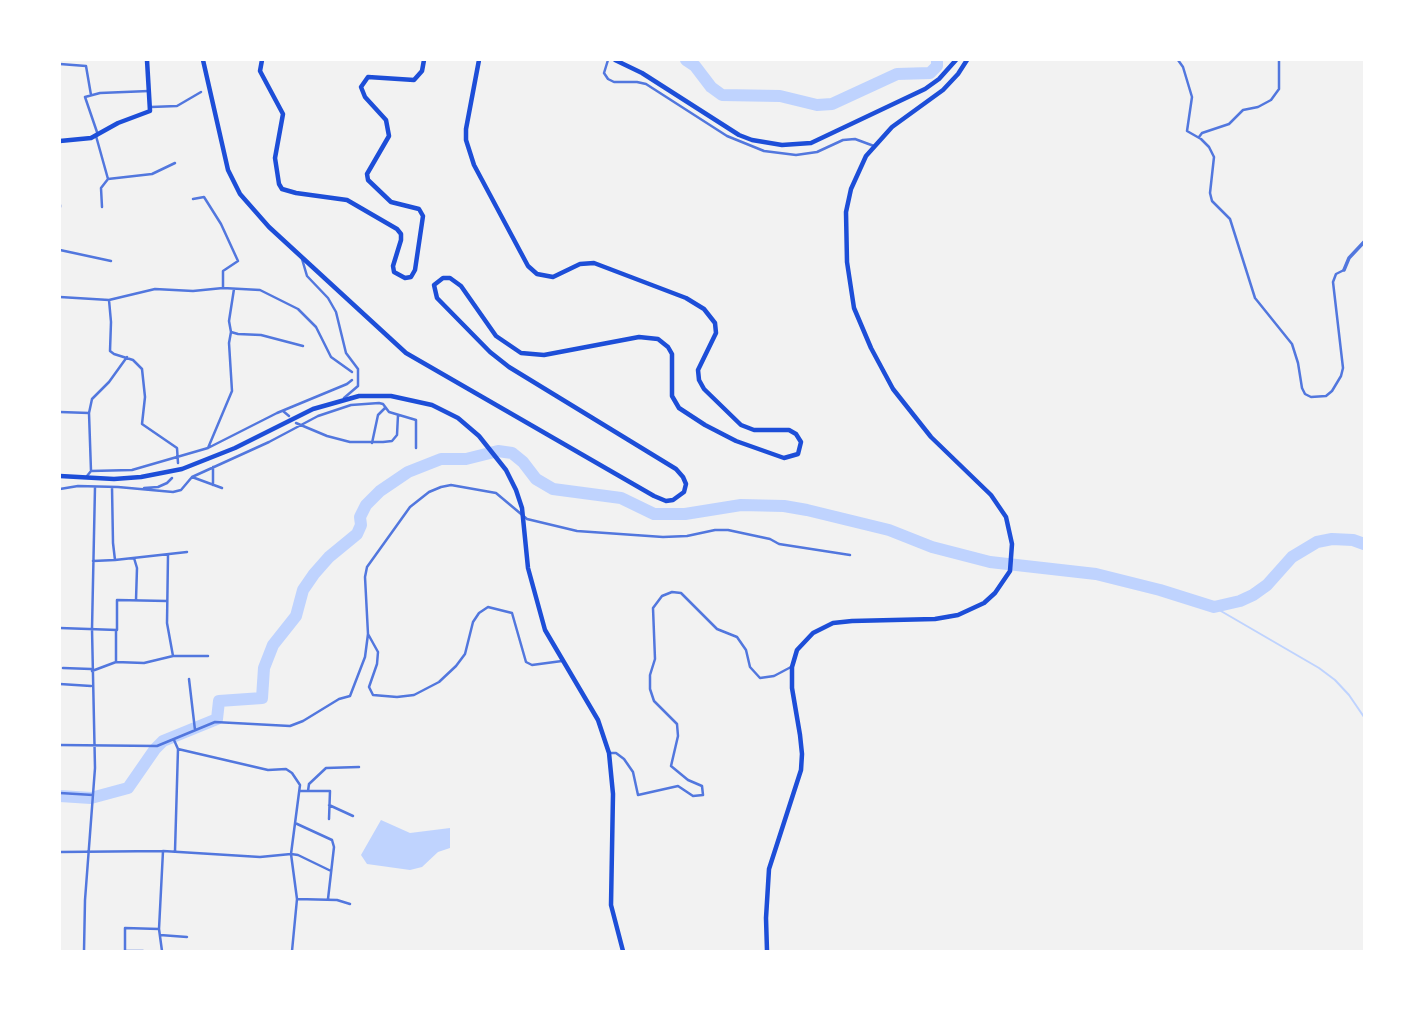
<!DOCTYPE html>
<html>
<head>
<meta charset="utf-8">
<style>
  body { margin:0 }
  #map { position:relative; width:1424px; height:1011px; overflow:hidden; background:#f2f2f2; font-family:"Work Sans",sans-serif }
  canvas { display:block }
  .frame { position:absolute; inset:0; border:61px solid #fff; pointer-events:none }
</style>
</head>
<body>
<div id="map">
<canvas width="1424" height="1011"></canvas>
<div class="frame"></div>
</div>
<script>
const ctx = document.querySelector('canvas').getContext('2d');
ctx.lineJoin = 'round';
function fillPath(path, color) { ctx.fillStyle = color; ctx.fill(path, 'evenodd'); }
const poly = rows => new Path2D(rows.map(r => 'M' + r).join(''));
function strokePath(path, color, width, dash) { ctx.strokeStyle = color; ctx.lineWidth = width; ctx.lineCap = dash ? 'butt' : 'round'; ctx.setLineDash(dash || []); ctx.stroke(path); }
const water = poly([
  [381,820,410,833,450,828,450,848,438,852,422,867,410,870,367,864,361,855]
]);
const stream = poly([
  [1214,607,1319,668,1335,680,1349,695,1364,717]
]);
const river = poly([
  [686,60,695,66,711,87,722,95,780,96,817,105,832,104,897,74,930,73,937,66,937,60],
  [60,796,91,798,128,788,155,749,163,741,217,719,219,701,262,698,264,668,273,645,296,616,303,590,314,574,329,557,357,534,361,525,360,517,366,505,380,491,408,472,441,459,466,459,498,451,512,453,523,462,536,479,553,489,621,498,654,514,685,514,741,505,784,506,807,510,889,530,932,547,990,562,1096,574,1160,590,1214,607,1240,601,1253,595,1267,585,1292,557,1317,542,1332,539,1353,540,1364,544]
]);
const minor = poly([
  [608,60,604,73,608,79,614,82,637,82,646,84,727,136,764,151,796,155,817,152,843,140,855,139,874,146],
  [1178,60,1183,67,1192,97,1187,131,1201,139,1209,147,1214,157,1210,193,1212,201,1230,219,1255,298,1292,344,1298,363,1302,388,1305,394,1311,397,1326,396,1332,391,1341,376,1343,368,1333,282,1336,274,1344,270],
  [60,64,86,66,91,95],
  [151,107,177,106,201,92],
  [98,135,85,97,100,93,149,91],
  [96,136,108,179,152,174,175,163],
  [1199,137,1202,133,1229,124,1243,110,1258,107,1271,100,1279,89,1279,60],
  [193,199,204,197,221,224,238,261,223,271,223,288],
  [60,205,60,207],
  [102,207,101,188,108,179],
  [60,250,111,261],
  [302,259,307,276,328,298,336,312,346,353,358,369,358,386,344,398],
  [234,289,229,321,231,332,238,334,261,335,303,346],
  [60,297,109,300,155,289,193,291,223,288,260,290,298,309,316,327,331,357,352,372],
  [109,300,111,322,110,351,114,354,133,360,142,369,145,397,142,424,177,448,178,463],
  [283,411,289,416],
  [60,412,89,413],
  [296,423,327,436,350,442,383,442,392,441,397,435,398,415],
  [372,443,378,415,385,408],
  [208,448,277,413,347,384,352,380],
  [213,467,213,485],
  [91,471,132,470,208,448,232,391,229,343,231,332],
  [87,476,91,471,89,413,92,399,109,382,127,357],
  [192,477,222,488],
  [112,487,113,543,115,560,187,552],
  [144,488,158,487,167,483,172,478],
  [60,489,78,486,118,487,173,492,181,490,192,477,269,442,318,416,351,405,379,403,383,404,389,412,416,420,416,448],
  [168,555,167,623,173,656],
  [134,558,137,568,136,600],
  [93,561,115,560],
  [60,628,117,630,117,600,167,601],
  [116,631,116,662],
  [368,634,378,652,377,664,369,687,373,695,397,697,414,695,439,682,456,666,465,654,473,622,479,613,488,607,512,613,526,662,532,665,562,661],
  [63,668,91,669],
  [92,671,116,662,144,663,173,656,208,656],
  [189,679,195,730],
  [60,684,91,686],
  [174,740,178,749,268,770,286,769,292,773,300,785,291,854,298,855,331,871],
  [60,745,157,746,215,722,290,726,303,721,339,699,350,696,365,657,368,634,365,577,367,567,410,507,429,492,441,487,451,485,496,493,527,519,577,531,663,537,687,536,715,530,728,530,770,539,779,544,850,555],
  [609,753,616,753,624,759,633,772,638,795,678,786,693,796,703,795,702,786,688,780,671,766,678,736,677,724,654,701,650,689,650,675,655,659,653,608,662,596,672,592,681,593,717,629,737,637,746,650,750,667,760,678,774,676,791,667],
  [300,791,330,791,329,819],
  [308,791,309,784,326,768,359,767],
  [60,793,93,795],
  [329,805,353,816],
  [295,823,332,840,334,847,328,899],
  [175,851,178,749],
  [60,852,163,851,260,857,291,854,297,899],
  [160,935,187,937],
  [84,951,85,900,95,768,92,629,95,487],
  [143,951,125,951,125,928,159,929],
  [162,951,159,929,163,851],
  [292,951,297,899,337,900,350,904]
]);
const tertiary = poly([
  [1344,270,1349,258,1364,242]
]);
const secondary = poly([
  [262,60,260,71,283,114,275,158,279,184,282,189,296,193,347,200,397,229,401,234,401,240,393,266,394,272,405,278,411,277,415,270,423,216,419,209,391,202,368,180,367,174,389,136,386,120,365,97,361,87,368,77,414,80,422,71,424,60],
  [60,141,91,138,118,123,150,111,147,60]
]);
const primary = poly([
  [203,60,228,170,240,194,269,227,406,353,654,496,666,501,673,500,684,492,686,484,683,477,676,469,509,367,490,352,437,298,434,285,443,278,450,278,461,286,496,336,521,353,544,355,639,337,658,339,668,347,672,354,672,396,679,408,705,425,736,441,784,458,798,454,801,442,796,434,789,430,754,430,741,425,704,389,699,380,698,370,716,333,715,323,704,309,686,298,594,263,580,264,553,277,537,274,528,266,474,165,466,140,466,129,479,60],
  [615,60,642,73,739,135,752,140,782,145,811,143,925,89,939,79,956,60],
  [60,476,114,479,141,477,182,469,235,448,313,409,359,396,391,396,432,405,458,418,479,436,506,470,516,490,522,508,528,568,545,630,598,720,609,753,613,794,611,905,623,951],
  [767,951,766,918,769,869,801,770,802,754,800,735,792,688,792,667,797,650,813,633,833,623,852,621,935,619,958,615,984,603,995,593,1010,571,1012,544,1006,517,991,495,931,437,893,389,871,348,854,308,847,262,846,212,851,189,866,156,892,127,943,90,958,74,967,60]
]);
fillPath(water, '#bfd3fe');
strokePath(stream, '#bfd3fe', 2);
strokePath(river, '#bfd3fe', 12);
strokePath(minor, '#5277de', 2.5);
strokePath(tertiary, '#5277de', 3.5);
strokePath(secondary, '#1d4ed8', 4.5);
strokePath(primary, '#1d4ed8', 4.5);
</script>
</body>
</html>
